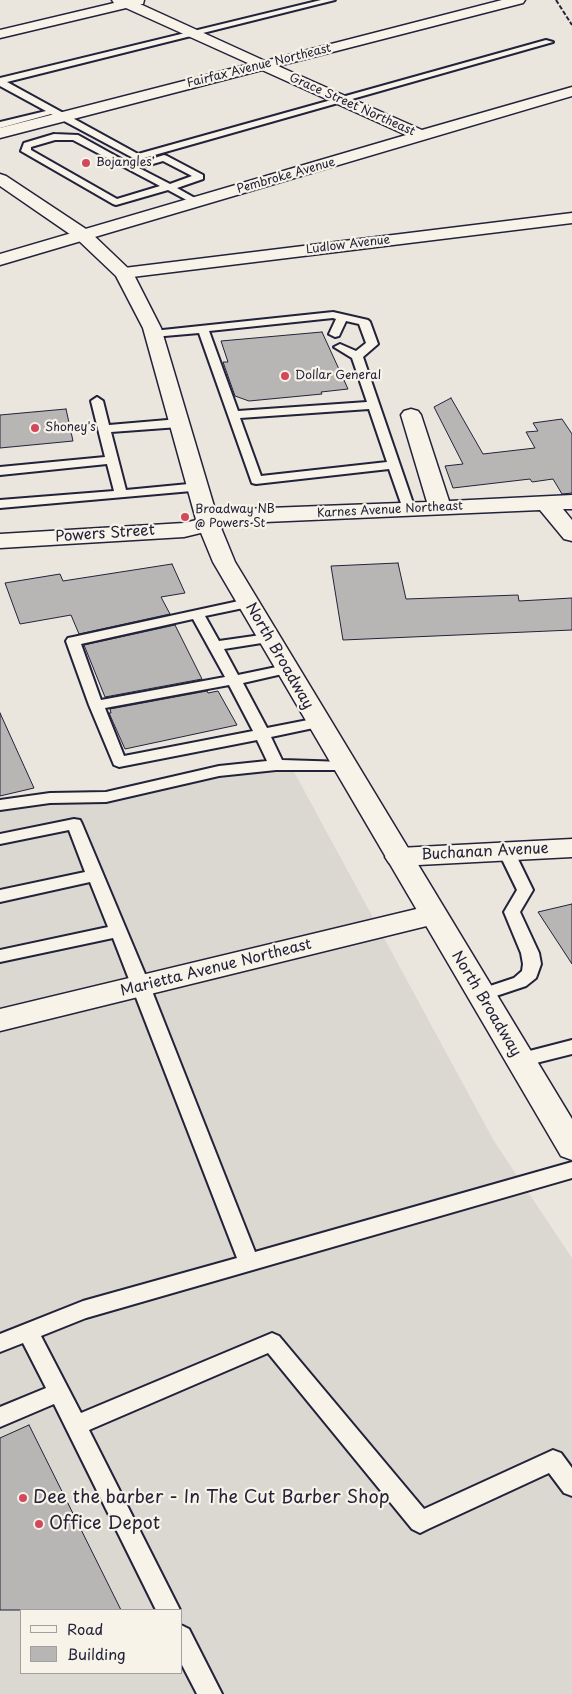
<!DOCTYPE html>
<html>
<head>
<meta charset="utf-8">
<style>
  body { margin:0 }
  #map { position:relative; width:572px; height:1694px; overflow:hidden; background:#eae6de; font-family:"Playpen Sans",sans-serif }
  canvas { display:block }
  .legend { position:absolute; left:20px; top:1609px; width:162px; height:65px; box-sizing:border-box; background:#f7f3e8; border:1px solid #a29fa3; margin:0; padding:6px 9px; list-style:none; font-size:15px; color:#22223b }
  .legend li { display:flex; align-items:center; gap:10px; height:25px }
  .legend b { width:25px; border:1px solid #a29fa3 }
</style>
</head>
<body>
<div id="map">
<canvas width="572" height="1694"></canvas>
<ul class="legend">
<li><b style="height:6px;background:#f7f3e8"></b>Road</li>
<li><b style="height:14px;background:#b8b6b5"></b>Building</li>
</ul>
</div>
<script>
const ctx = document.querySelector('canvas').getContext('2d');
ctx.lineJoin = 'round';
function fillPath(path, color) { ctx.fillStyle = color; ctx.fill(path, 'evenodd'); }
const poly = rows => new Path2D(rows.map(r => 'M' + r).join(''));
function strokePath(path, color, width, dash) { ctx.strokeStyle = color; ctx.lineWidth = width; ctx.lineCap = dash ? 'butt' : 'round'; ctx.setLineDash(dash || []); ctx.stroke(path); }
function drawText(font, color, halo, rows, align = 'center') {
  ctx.font = font + ' "Playpen Sans",sans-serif'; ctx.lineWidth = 4.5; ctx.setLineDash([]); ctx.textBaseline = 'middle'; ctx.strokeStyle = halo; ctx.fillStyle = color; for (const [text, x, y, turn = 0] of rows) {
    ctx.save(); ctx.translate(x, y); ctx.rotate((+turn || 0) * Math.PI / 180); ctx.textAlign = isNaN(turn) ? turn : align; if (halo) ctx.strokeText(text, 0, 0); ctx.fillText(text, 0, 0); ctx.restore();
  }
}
const built = poly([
  [292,768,494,1141,572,1258,572,1694,0,1694,0,809],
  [21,1610,181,1610,181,1673,21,1673]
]);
const building = poly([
  [322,332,348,389,321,392,322,394,249,401,235,396,223,362,228,362,221,341,322,332],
  [451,398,483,454,535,448,526,432,538,431,533,423,562,419,572,434,572,493,562,494,553,479,532,482,530,479,453,488,445,466,463,464,434,407,451,398],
  [66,409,73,441,0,448,0,415,66,409],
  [398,563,406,599,518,595,519,601,572,598,572,630,343,640,331,566,398,563],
  [172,564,185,593,161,597,170,614,79,634,71,615,20,624,5,583,60,574,63,581,172,564],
  [175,625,202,679,105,697,84,645,175,625],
  [207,691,208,693,218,691,237,725,125,749,109,713,111,713,110,709,207,691],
  [0,713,34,788,0,796,0,713],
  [572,904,572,964,538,912,572,904],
  [29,1425,121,1610,0,1610,0,1438,29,1425]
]);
const lane = poly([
  [321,0,335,0,7,82,138,154,546,40,553,42,137,160,51,114,0,128,0,122,46,111,0,86,0,78,321,0],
  [54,134,78,135,132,165,164,155,167,156,203,175,203,179,177,188,202,202,197,205,194,204,168,190,116,205,113,204,21,151,24,143,54,134],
  [55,140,73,140,160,186,117,199,31,150,31,147,55,140],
  [163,161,192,176,170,184,139,168,163,161],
  [333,312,368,320,370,322,378,344,363,357,415,509,414,512,409,513,403,509,389,469,256,484,252,483,199,333,153,337,147,334,153,331,333,312],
  [333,318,336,319,329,334,335,337,339,336,346,321,359,324,366,343,356,351,340,344,334,347,352,358,367,402,238,411,209,331,333,318],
  [369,409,387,462,261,476,240,418,369,409],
  [97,397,103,401,109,425,179,419,185,423,179,427,111,432,126,490,199,483,205,487,203,490,0,508,0,500,114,491,107,464,0,475,0,467,105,457,91,401,97,397],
  [248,599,255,603,253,606,205,616,219,641,268,634,273,635,275,638,273,641,268,642,224,649,238,675,286,665,291,666,293,669,291,672,243,683,267,728,318,718,323,720,326,723,323,726,271,737,282,760,345,762,350,764,353,767,350,770,276,770,219,776,106,802,50,803,0,810,0,800,50,793,106,792,219,766,267,761,257,740,119,767,114,765,89,705,66,641,68,638,73,637,248,599],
  [193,619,225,677,101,700,81,644,193,619],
  [229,685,253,731,124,756,105,708,229,685],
  [74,819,80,820,82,824,150,986,255,1252,572,1162,572,1178,86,1318,41,1336,81,1413,272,1333,279,1336,424,1509,553,1450,561,1453,572,1468,572,1496,564,1493,549,1473,428,1529,420,1533,412,1529,268,1353,89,1430,180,1610,156,1610,54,1404,0,1427,0,1407,46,1388,23,1343,0,1352,0,1334,83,1301,237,1258,113,938,0,962,0,950,108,927,90,882,0,902,0,890,85,872,69,830,0,844,0,834,74,819],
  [506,846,512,847,514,851,533,890,520,912,539,953,541,964,536,978,526,986,481,1001,475,999,472,995,475,991,514,978,522,971,523,964,521,953,504,912,517,890,498,851,500,847,506,846],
  [572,1040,572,1054,520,1067,514,1065,511,1060,514,1055,572,1040],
  [181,1625,189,1629,222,1694,197,1694,181,1663,181,1625]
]);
const street = poly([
  [112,0,144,0,143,4,140,4,265,61,502,0,525,0,523,3,278,66,422,130,572,87,572,96,0,265,0,254,406,135,262,70,0,138,0,128,250,64,126,8,0,38,0,30,114,3,112,0],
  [572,213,572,223,124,278,118,277,115,273,118,269,124,268,572,213],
  [411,409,418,411,421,415,449,501,572,495,572,509,563,509,572,520,572,541,564,539,540,510,242,523,184,537,0,548,0,534,184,523,242,509,427,502,401,415,404,411,411,409],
  [572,839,572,857,399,866,389,863,385,857,389,851,399,848,572,839],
  [433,905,443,908,447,915,443,922,0,1031,0,1009,433,905]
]);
const primary = poly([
  [0,174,6,176,89,231,133,273,161,328,219,523,235,562,572,1119,572,1160,561,1156,213,562,197,523,143,328,116,276,77,239,0,186,0,174]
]);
const rail = poly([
  [556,0,572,25]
]);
const markers = [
  [86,163,5,"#d1495b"],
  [285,376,5,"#d1495b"],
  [35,428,5,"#d1495b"],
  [185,517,5,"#d1495b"],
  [23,1498,5,"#d1495b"],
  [39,1524,5,"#d1495b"]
];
const farStreetnames = [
  ["Fairfax Avenue Northeast",259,66,-14],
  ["Grace Street Northeast",352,105,24],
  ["Pembroke Avenue",286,176,-16],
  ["Ludlow Avenue",348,245,-7],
  ["Karnes Avenue Northeast",390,510,-3]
];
const farPoinames = [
  ["Bojangles'",96,163],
  ["Dollar General",295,376],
  ["Shoney's",45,428],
  ["Broadway NB",195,510],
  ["@ Powers St",195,524]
];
const streetNames = [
  ["Powers Street",105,534,-4],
  ["North Broadway",279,656,60],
  ["Buchanan Avenue",485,852,-3],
  ["Marietta Avenue Northeast",216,968,-14],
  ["North Broadway",486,1004,59]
];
const nearPoinames = [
  ["Dee the barber - In The Cut Barber Shop",33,1498],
  ["Office Depot",49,1524]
];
fillPath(built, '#dbd8d2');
fillPath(building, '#b8b6b5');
strokePath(building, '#22223b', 1);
strokePath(lane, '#22223b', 4);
strokePath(street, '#22223b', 3);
strokePath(primary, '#22223b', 3);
fillPath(lane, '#f7f3e8');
fillPath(street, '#f7f3e8');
fillPath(primary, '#f7f3e8');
strokePath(rail, '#22223b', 2, [4.5, 2]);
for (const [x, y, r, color] of markers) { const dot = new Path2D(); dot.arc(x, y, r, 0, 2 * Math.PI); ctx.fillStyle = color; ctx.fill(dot); strokePath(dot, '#f7f3e8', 2); }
drawText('12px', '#22223b', '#f7f3e8', farStreetnames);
drawText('12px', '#22223b', '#f7f3e8', farPoinames, 'left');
drawText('15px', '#22223b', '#f7f3e8', streetNames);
drawText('18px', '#22223b', '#f7f3e8', nearPoinames, 'left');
</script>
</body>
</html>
